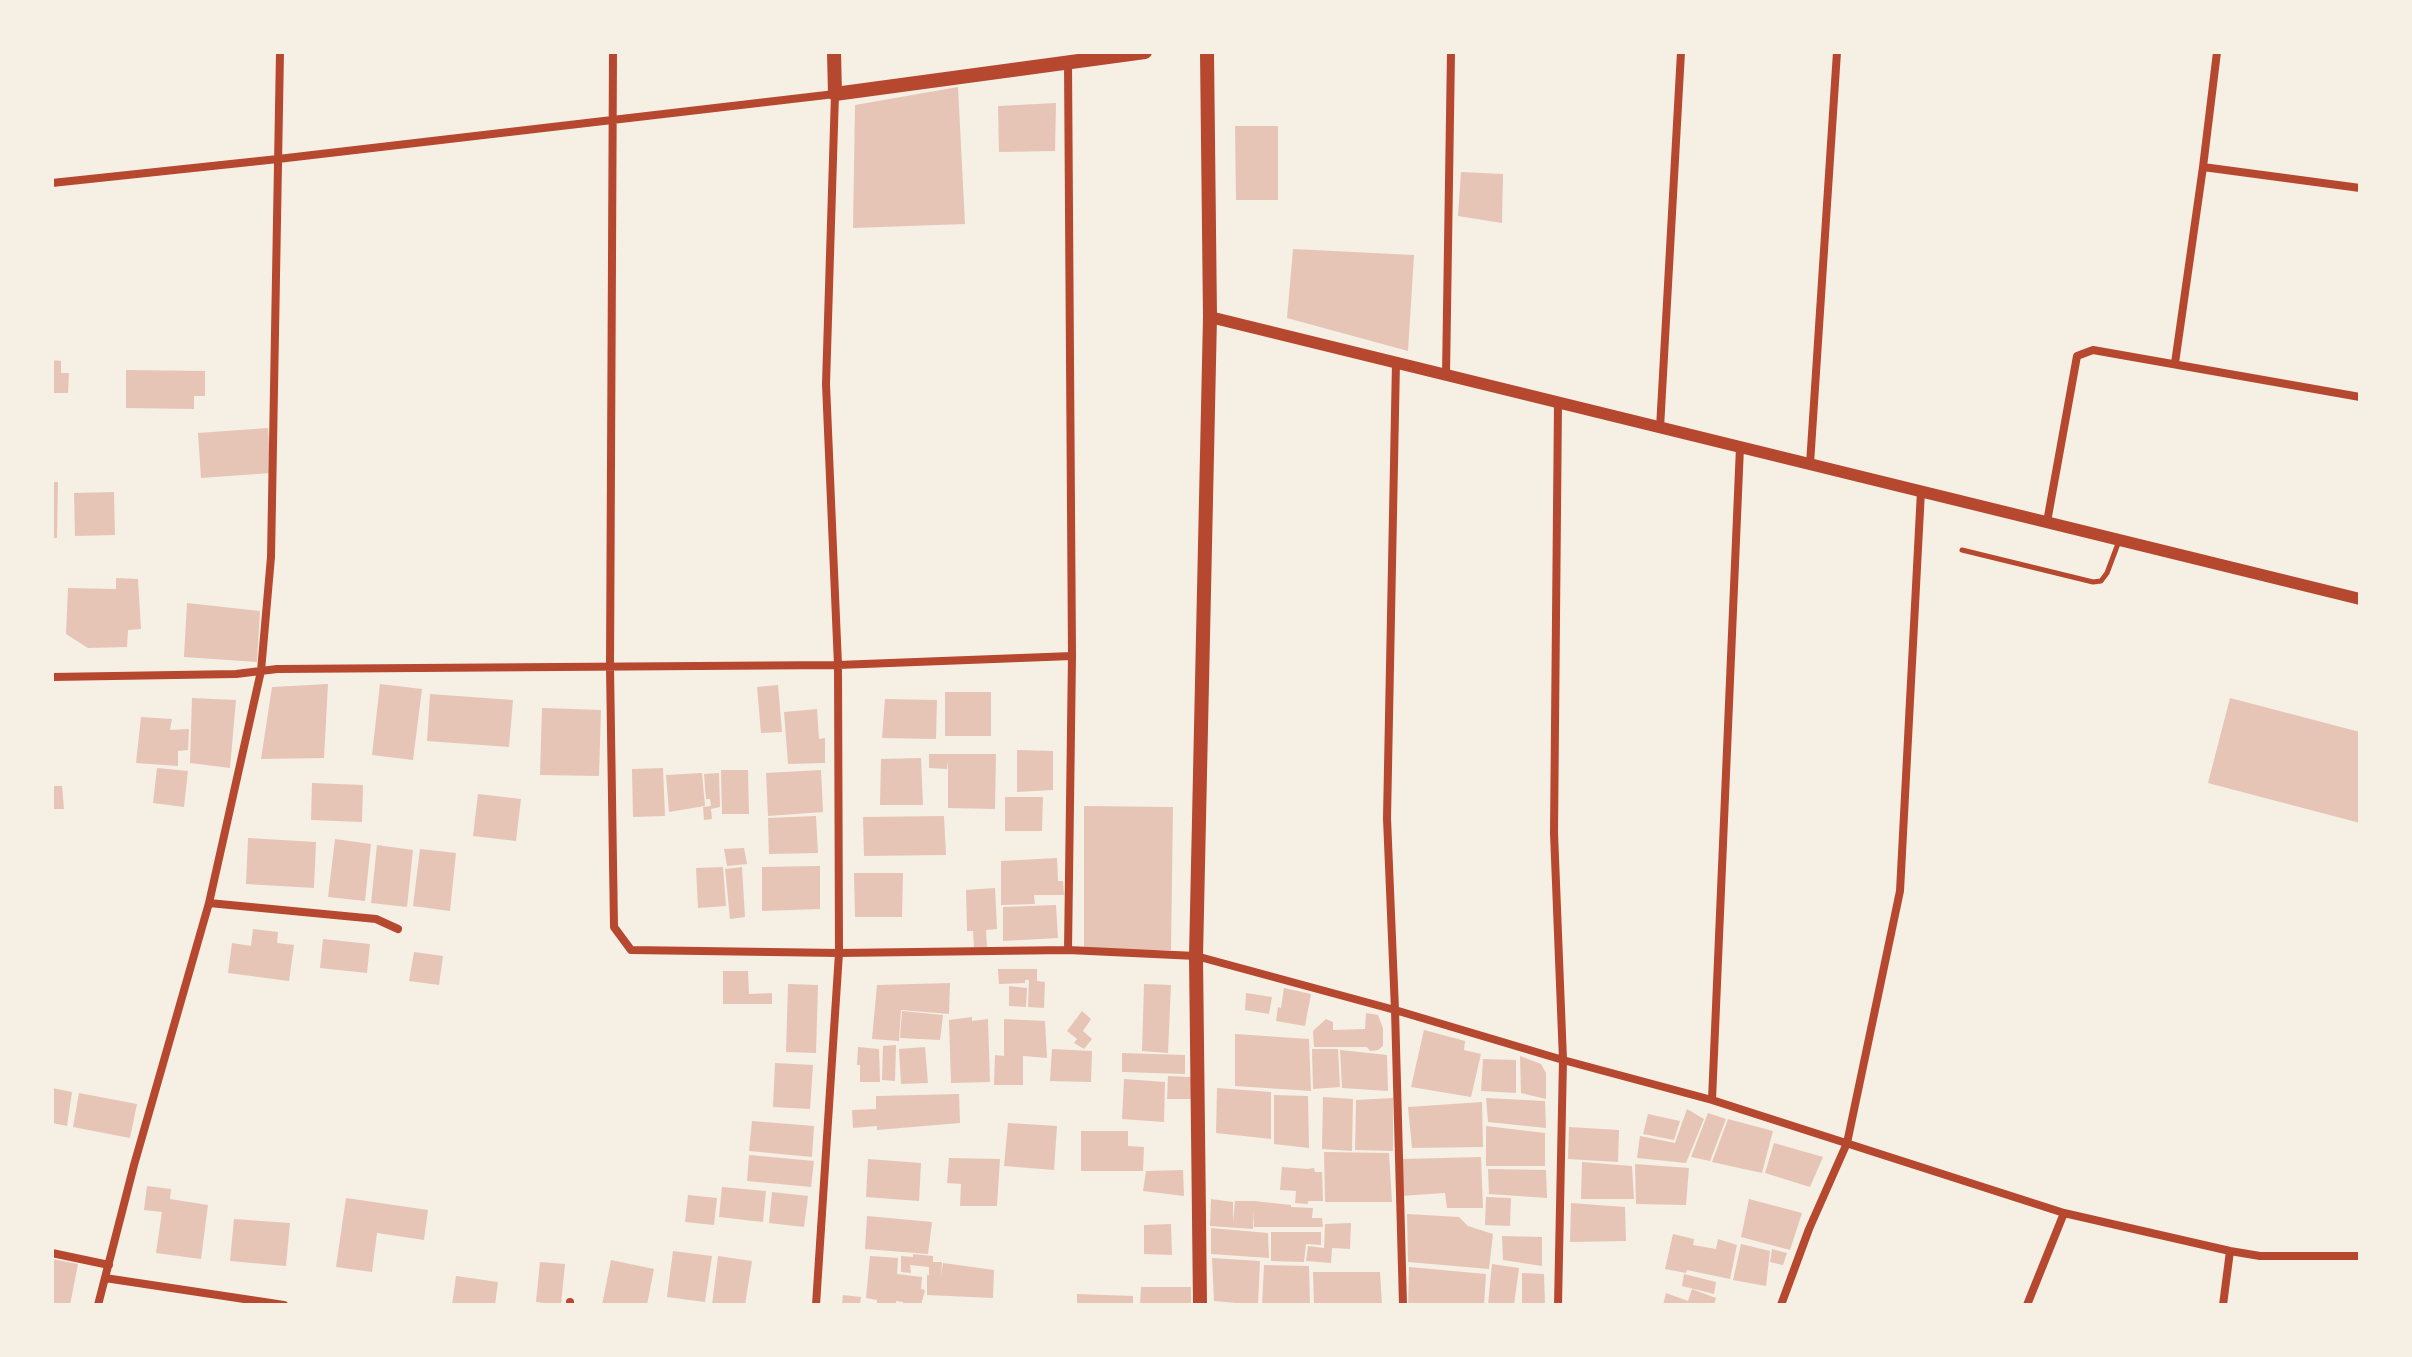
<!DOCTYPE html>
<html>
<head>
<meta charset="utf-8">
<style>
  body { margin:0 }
  #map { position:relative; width:2412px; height:1357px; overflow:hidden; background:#f6efe4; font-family:Poppins,sans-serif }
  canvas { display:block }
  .frame { position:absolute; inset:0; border:54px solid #f6efe4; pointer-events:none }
</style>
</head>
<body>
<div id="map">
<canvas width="2412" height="1357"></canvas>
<div class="frame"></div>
</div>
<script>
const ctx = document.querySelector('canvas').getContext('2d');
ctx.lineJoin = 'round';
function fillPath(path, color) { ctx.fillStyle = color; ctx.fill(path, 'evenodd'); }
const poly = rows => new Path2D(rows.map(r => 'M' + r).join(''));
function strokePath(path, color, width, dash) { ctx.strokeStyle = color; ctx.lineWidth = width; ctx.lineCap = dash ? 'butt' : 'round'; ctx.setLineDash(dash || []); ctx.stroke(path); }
const building = poly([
  [958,87,965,224,853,228,855,105],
  [1056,103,1055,151,999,152,998,106],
  [1235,126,1278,126,1278,200,1236,200],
  [1461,172,1503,174,1502,223,1458,216],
  [1293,249,1414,255,1408,351,1287,318],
  [52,360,61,361,61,373,69,373,68,393,52,393],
  [126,370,205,371,205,396,194,396,194,409,126,408],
  [268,428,271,473,201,478,198,433],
  [52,482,58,482,57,538,52,538],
  [114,492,115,535,75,536,74,493],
  [116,578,138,579,141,629,128,630,127,647,88,648,66,634,68,588,116,589],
  [187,603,260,611,257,662,184,657],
  [328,684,324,758,261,759,272,687],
  [380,684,422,689,413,760,372,755],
  [778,685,782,732,761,733,757,687],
  [945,692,991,692,991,736,945,736],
  [430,694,513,700,509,747,427,741],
  [192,698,236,700,230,768,190,763],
  [2230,698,2360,732,2360,823,2208,783],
  [885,699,937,700,936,739,882,738],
  [542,708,601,710,599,776,540,775],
  [817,709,819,739,825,738,825,763,788,764,784,712],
  [141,717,172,719,170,730,189,729,188,750,178,751,178,766,136,763],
  [1017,750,1053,751,1053,790,1017,792],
  [929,754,996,754,995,809,948,808,948,761,947,769,929,768],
  [921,758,923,805,880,805,881,759],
  [157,768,188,771,184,807,153,803],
  [663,768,665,816,633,817,632,769],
  [721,770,748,770,749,814,722,814],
  [821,770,823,812,768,816,766,773],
  [702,773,705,806,669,812,666,775],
  [719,773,720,807,711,809,712,819,704,820,703,807,711,806,710,799,706,799,704,774],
  [312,783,363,785,362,822,311,820],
  [52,786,62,786,64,809,52,809],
  [478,794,521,799,516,841,473,836],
  [1005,797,1043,797,1042,831,1005,831],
  [1084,806,1173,807,1171,950,1084,950],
  [816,816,818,853,769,854,768,818],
  [944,816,946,855,864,856,863,817],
  [248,838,316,842,314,888,246,884],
  [335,839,371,844,365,901,328,897],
  [377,845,413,850,407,907,371,903],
  [744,848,747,864,727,866,724,849],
  [420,849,456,853,450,911,413,906],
  [1057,858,1058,881,1063,881,1064,895,1034,895,1035,904,1001,905,1001,861],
  [820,866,820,909,762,911,762,867],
  [723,867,726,906,698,908,696,868],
  [742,867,745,917,730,919,725,869],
  [854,873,903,873,902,917,855,917],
  [995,888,997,929,986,930,987,947,974,948,973,931,967,931,966,890],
  [1056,905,1058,938,1003,941,1003,907],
  [253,929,278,932,277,943,294,945,289,981,228,973,232,943,251,946],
  [323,939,370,944,367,973,320,968],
  [414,952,443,956,439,985,409,981],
  [998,969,1037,969,1037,981,1045,982,1044,1008,1028,1007,1029,980,1025,980,1025,983,999,984],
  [723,971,748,971,749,994,772,993,772,1004,723,1004],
  [950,983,949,1014,901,1010,899,1041,872,1039,877,985],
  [788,984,818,985,816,1053,786,1052],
  [1144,984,1171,985,1168,1053,1142,1051],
  [1009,986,1027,988,1026,1007,1009,1006],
  [1284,988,1311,994,1305,1026,1276,1021,1278,1007,1281,1008],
  [1246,993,1272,997,1269,1014,1245,1010],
  [902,1011,943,1015,940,1040,900,1038],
  [1082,1011,1091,1019,1083,1031,1092,1039,1084,1049,1074,1043,1077,1039,1067,1031],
  [1366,1013,1378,1015,1383,1028,1383,1046,1378,1050,1370,1051,1367,1047,1314,1047,1313,1031,1326,1019,1333,1022,1333,1030,1365,1029],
  [972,1017,972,1021,988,1019,990,1082,951,1083,949,1020],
  [1004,1019,1045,1021,1047,1058,1023,1056,1023,1085,994,1085,995,1055,1004,1056],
  [1424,1030,1465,1041,1464,1050,1481,1054,1471,1097,1411,1087],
  [1235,1034,1309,1039,1311,1091,1235,1086],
  [896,1045,895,1081,882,1080,883,1046],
  [858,1047,879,1049,880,1082,860,1082,860,1065,857,1065],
  [925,1047,928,1083,901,1084,899,1049],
  [1052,1049,1092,1051,1091,1082,1050,1081],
  [1312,1049,1338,1049,1340,1087,1313,1089],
  [1340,1050,1387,1055,1388,1091,1342,1088],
  [1122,1053,1185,1055,1185,1074,1122,1072],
  [1520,1056,1541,1064,1546,1073,1546,1099,1521,1093],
  [1483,1059,1516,1060,1516,1093,1481,1091],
  [775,1063,813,1065,810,1109,773,1107],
  [1168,1076,1191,1077,1191,1099,1167,1099],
  [1124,1079,1165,1082,1164,1122,1122,1119],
  [52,1088,72,1092,67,1126,52,1123],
  [1217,1088,1271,1092,1271,1139,1216,1133],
  [79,1093,137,1104,130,1138,73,1127],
  [959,1094,960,1123,877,1130,877,1126,853,1128,852,1110,876,1109,876,1096],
  [1274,1095,1308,1096,1309,1148,1274,1144],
  [1323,1097,1353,1099,1352,1151,1322,1149],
  [1393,1098,1393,1151,1355,1150,1356,1100],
  [1486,1098,1545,1101,1546,1128,1488,1122],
  [1482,1102,1483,1147,1412,1148,1408,1107],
  [1687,1109,1704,1119,1686,1163,1637,1158,1640,1136,1675,1143],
  [1708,1113,1726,1119,1710,1161,1691,1157],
  [1648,1114,1680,1121,1674,1140,1643,1134],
  [1728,1119,1773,1131,1762,1173,1712,1162],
  [752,1121,814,1126,812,1157,749,1151],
  [1008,1123,1057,1126,1054,1170,1004,1166],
  [1486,1126,1545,1133,1545,1166,1486,1166],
  [1569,1127,1619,1130,1618,1162,1568,1159],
  [1081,1131,1128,1131,1128,1146,1144,1147,1143,1171,1081,1171],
  [1774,1143,1823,1157,1810,1187,1765,1173],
  [1324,1152,1389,1153,1392,1202,1325,1202],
  [749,1155,814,1161,811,1187,747,1181],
  [1481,1157,1483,1208,1447,1208,1445,1193,1400,1196,1403,1159],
  [949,1158,1000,1159,997,1206,960,1206,961,1184,947,1183],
  [868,1159,921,1163,919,1201,866,1197],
  [1582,1162,1632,1166,1634,1199,1581,1199],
  [1635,1164,1689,1168,1686,1205,1636,1204],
  [1282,1167,1308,1169,1314,1168,1315,1172,1322,1172,1323,1201,1308,1201,1308,1204,1295,1203,1296,1191,1280,1190],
  [1488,1169,1546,1170,1547,1198,1489,1194],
  [1183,1170,1184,1196,1143,1191,1146,1171],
  [147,1186,171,1189,170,1199,208,1205,201,1259,156,1253,162,1212,144,1210],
  [722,1187,766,1191,763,1222,719,1217],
  [772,1192,808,1196,804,1227,769,1223],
  [688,1195,717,1198,714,1225,685,1222],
  [1486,1197,1511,1198,1510,1226,1485,1225],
  [346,1198,428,1210,424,1240,377,1233,372,1272,336,1267],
  [1211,1199,1233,1202,1233,1222,1235,1201,1254,1201,1291,1205,1291,1207,1313,1208,1312,1218,1322,1218,1323,1227,1254,1227,1254,1210,1253,1229,1210,1226],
  [1749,1199,1802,1213,1790,1250,1741,1237],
  [1571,1203,1625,1207,1626,1241,1570,1242],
  [1407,1214,1459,1217,1468,1226,1493,1234,1489,1269,1408,1262],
  [867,1216,932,1222,928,1254,865,1249],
  [234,1219,290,1223,286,1266,230,1261],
  [1351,1223,1350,1249,1332,1248,1331,1263,1306,1261,1308,1246,1324,1248,1325,1224],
  [1171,1224,1172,1255,1144,1254,1144,1225],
  [1211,1228,1268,1233,1269,1258,1211,1254],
  [1271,1232,1321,1232,1321,1245,1306,1244,1304,1262,1271,1261],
  [1673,1234,1694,1239,1693,1245,1716,1249,1718,1239,1737,1245,1730,1279,1687,1270,1686,1273,1665,1269],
  [1502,1236,1542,1237,1542,1266,1503,1260],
  [1741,1244,1770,1251,1766,1286,1733,1280],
  [1772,1249,1787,1253,1783,1265,1770,1262],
  [673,1251,712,1256,705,1302,667,1297],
  [913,1254,933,1256,933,1262,942,1262,941,1276,943,1263,994,1270,993,1298,927,1295,927,1275,929,1275,929,1267,910,1265,911,1273,901,1272,901,1256,913,1257],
  [718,1256,752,1261,745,1305,712,1305],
  [870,1256,898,1258,897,1274,922,1277,921,1289,925,1290,921,1305,903,1305,903,1302,896,1301,896,1305,877,1305,877,1300,866,1298],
  [1212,1258,1260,1261,1258,1305,1214,1301],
  [52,1259,78,1264,70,1305,52,1305],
  [611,1260,654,1269,647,1305,602,1305],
  [540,1262,565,1264,561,1305,536,1302],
  [1492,1264,1519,1268,1514,1305,1488,1305],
  [1264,1265,1309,1266,1310,1305,1262,1305],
  [1409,1267,1486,1274,1484,1305,1408,1305],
  [1313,1272,1380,1272,1382,1305,1314,1305],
  [1522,1273,1544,1274,1545,1305,1522,1303],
  [1684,1274,1716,1282,1714,1294,1682,1286],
  [456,1276,498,1282,495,1305,452,1305],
  [1141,1287,1191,1287,1191,1305,1140,1305],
  [1692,1289,1716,1298,1714,1305,1663,1305,1666,1293,1688,1301],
  [1077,1294,1133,1296,1133,1305,1077,1305],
  [843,1295,861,1297,860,1305,842,1305]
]);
const service = poly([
  [1962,550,2093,582,2101,581,2107,573,2119,541]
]);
const minor = poly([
  [613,52,610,667,614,927,631,950,839,953,1068,950,1196,956,1395,1010,1563,1060,1712,1100,2064,1213,2230,1251,2260,1256,2360,1256],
  [2203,167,2360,188],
  [52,183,278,159,835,94,826,384,838,665,839,953,816,1305],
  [1396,362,1387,818,1395,1010,1403,1305],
  [2175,363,2203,167,2217,52],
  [1446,375,1451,52],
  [1660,428,1681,52],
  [1810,464,1837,52],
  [2047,522,2077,356,2093,350,2360,397],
  [52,677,236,674,277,669,838,665,1072,656],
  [209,903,376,919,398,929],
  [1068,950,1072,656,1068,62],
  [1712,1100,1740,447],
  [52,1253,109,1265],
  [105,1278,284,1305],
  [98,1305,134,1165,209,903,261,671,271,557,280,52],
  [570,1305,570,1302],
  [1558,1305,1563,1060,1554,833,1558,403],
  [1781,1305,1809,1229,1847,1143,1900,891,1921,491],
  [2027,1305,2064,1213],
  [2223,1305,2230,1251]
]);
const tertiary = poly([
  [1210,317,2360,599]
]);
const secondary = poly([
  [834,52,835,94,1145,52],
  [1200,1305,1196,956,1210,317,1207,52]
]);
fillPath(building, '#e6c5b7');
strokePath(service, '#b5482f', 5);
strokePath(minor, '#b5482f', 8);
strokePath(tertiary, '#b5482f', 12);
strokePath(secondary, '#b5482f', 14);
</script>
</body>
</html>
